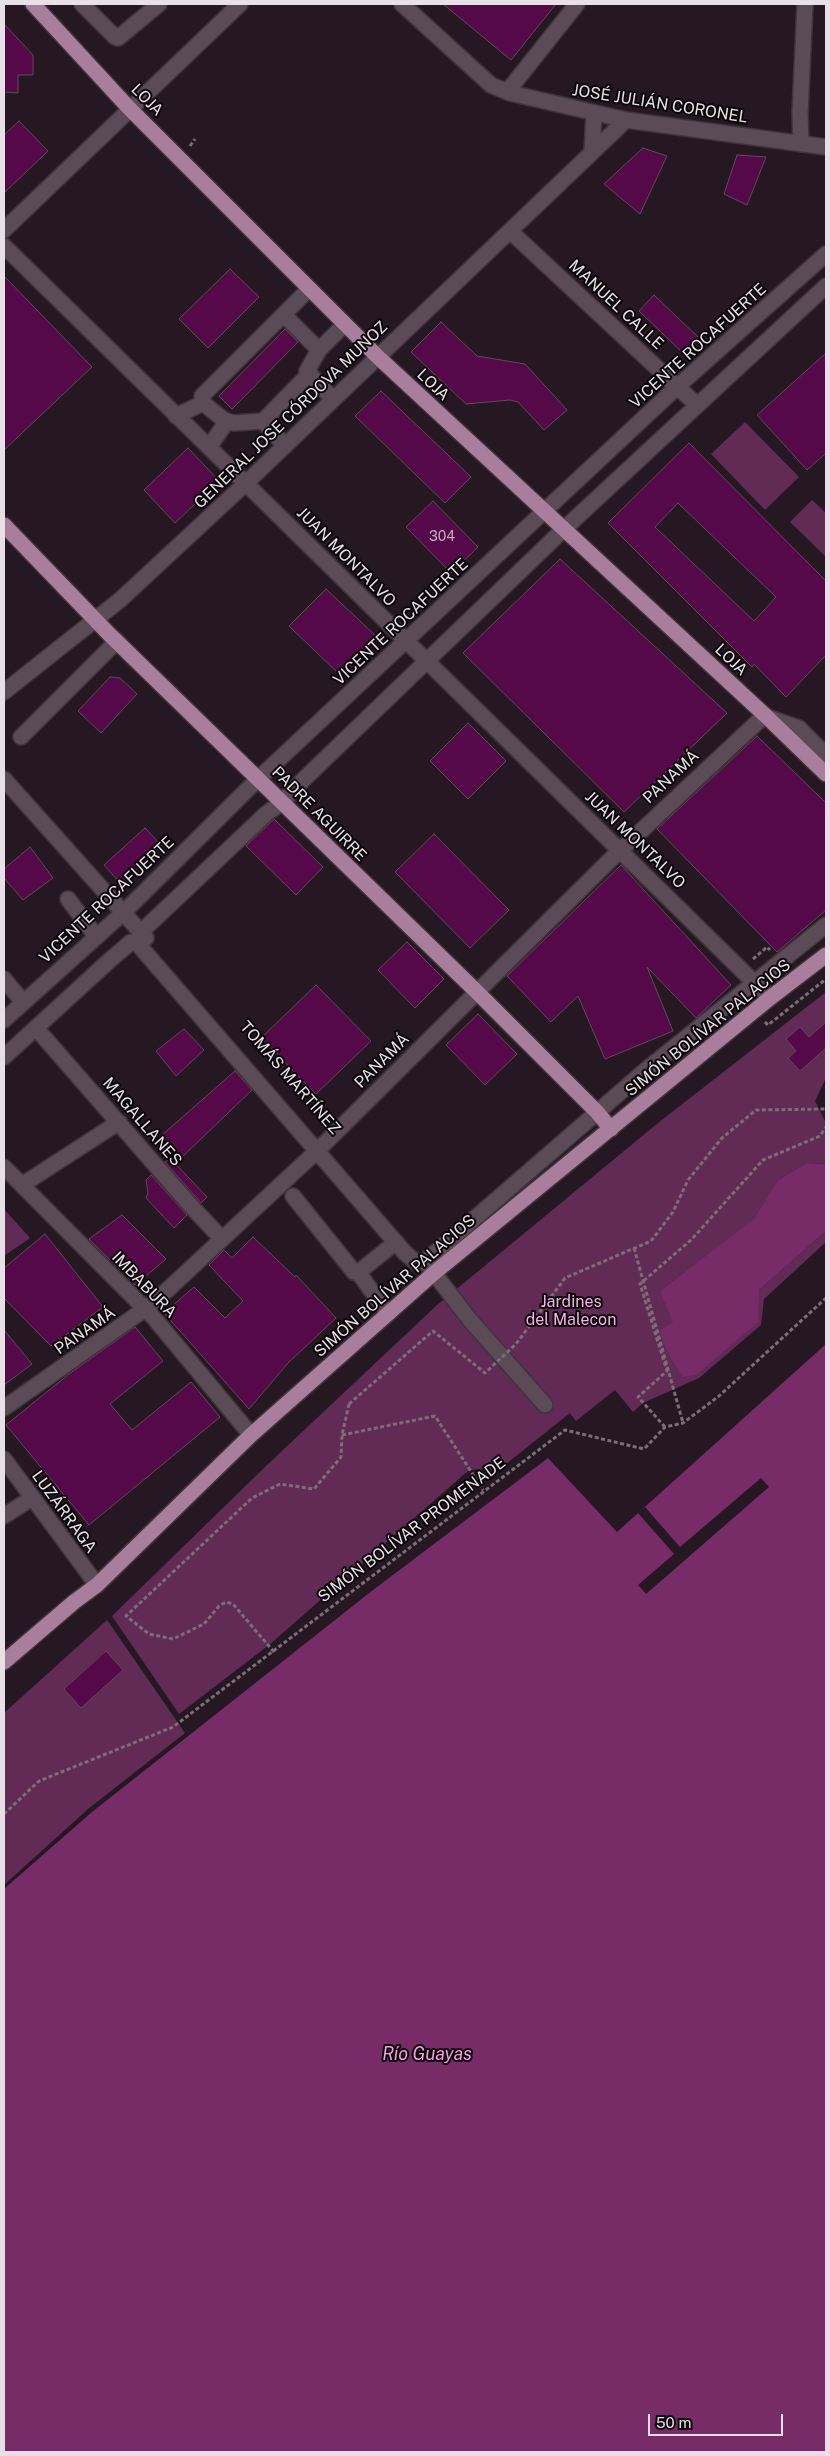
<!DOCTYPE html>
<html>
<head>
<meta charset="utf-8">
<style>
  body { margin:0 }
  #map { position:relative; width:830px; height:2456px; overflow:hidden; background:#261823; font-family:"Public Sans",sans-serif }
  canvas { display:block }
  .frame { position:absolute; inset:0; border:5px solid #e9dfe6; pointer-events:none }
  .scale { position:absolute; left:648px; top:2414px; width:135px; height:22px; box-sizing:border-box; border:2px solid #e9dfe6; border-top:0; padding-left:6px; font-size:15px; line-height:18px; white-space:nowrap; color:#e9dfe6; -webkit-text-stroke:4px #0b060a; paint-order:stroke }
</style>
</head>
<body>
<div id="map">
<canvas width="830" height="2456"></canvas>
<div class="frame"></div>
<div class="scale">50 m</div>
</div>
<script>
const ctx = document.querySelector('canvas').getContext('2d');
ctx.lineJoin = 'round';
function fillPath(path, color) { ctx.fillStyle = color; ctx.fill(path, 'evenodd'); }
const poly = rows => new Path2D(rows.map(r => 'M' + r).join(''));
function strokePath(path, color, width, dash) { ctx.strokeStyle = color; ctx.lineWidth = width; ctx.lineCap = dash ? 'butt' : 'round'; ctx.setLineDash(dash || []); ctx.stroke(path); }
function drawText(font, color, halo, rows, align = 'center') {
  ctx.font = font + ' "Public Sans",sans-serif'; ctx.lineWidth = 4; ctx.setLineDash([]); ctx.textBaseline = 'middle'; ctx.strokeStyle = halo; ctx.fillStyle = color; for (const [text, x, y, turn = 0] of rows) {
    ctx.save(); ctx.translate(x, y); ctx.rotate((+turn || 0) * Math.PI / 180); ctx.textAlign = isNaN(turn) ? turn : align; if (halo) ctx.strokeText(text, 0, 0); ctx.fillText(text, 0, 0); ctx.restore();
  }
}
const green = poly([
  [745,422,799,477,765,510,711,454],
  [812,500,826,513,826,557,790,522],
  [826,992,826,1022,809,1037,800,1027,786,1039,796,1051,788,1058,800,1071,826,1048,826,1078,815,1101,826,1123,826,1164,807,1163,778,1180,756,1218,660,1291,759,1290,826,1231,826,1242,764,1299,761,1325,699,1378,643,1403,633,1412,615,1390,576,1421,570,1413,501,1468,469,1470,269,1645,179,1714,112,1616,266,1466,436,1306,658,1123],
  [4,1209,30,1238,4,1256],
  [107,1620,185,1733,88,1809,4,1885,4,1713],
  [105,1651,122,1671,81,1707,64,1689]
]);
const water = poly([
  [807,1163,826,1164,826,1231,759,1290,758,1322,696,1375,682,1377,667,1351,659,1331,673,1322,660,1291,755,1218,778,1180],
  [826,1344,826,2452,4,2452,4,1889,92,1812,373,1590,548,1458,617,1532]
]);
const pier = poly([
  [761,1478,769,1487,646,1594,638,1585,674,1554,638,1513,645,1507,680,1547]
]);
const building = poly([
  [443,4,556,4,511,60,443,4],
  [4,24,33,55,33,75,18,75,18,93,4,92,4,24],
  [19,121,48,151,4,193,4,135,19,121],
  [643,148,667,156,640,214,604,184,643,148],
  [737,155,766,157,747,205,724,194,737,155],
  [230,269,259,297,208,348,179,319,230,269],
  [4,276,92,367,4,450,4,276],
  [654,295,700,339,685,355,639,311,654,295],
  [441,322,477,356,525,364,567,410,544,430,518,402,510,400,466,404,411,352,441,322],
  [285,329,298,342,232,409,219,396,285,329],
  [826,353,826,453,807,470,757,415,826,353],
  [381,391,471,477,445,503,355,416,381,391],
  [689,443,826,581,826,655,786,697,754,664,752,667,608,523,689,443],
  [678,503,776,597,754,621,655,527,678,503],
  [188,448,219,481,175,523,144,490,188,448],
  [433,501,478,547,451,573,406,527,433,501],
  [560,559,727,713,624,812,463,653,560,559],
  [326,589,377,637,340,675,289,626,326,589],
  [110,677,120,678,137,694,101,733,78,711,110,677],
  [468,723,506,761,468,799,430,761,468,723],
  [757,736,826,803,826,910,777,952,657,829,757,736],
  [274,819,323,867,296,895,246,846,274,819],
  [145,828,162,846,121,884,104,865,145,828],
  [434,834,509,910,470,948,395,872,434,834],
  [30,847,53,878,23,900,4,878,4,869,30,847],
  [621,865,731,985,696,1018,647,967,673,1031,605,1059,578,996,551,1022,507,976,621,865],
  [407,942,444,979,415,1008,378,970,407,942],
  [316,985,371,1041,316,1094,261,1038,316,985],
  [478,1014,517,1054,485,1085,446,1045,478,1014],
  [826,1022,826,1048,800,1071,788,1058,796,1051,786,1039,800,1027,809,1037,826,1022],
  [184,1029,204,1050,176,1076,156,1051,184,1029],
  [235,1071,252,1090,179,1160,154,1142,235,1071],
  [170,1158,207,1197,201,1203,165,1162,170,1158],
  [151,1175,187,1215,174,1228,146,1198,148,1193,146,1180,151,1175],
  [122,1215,166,1259,135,1285,89,1239,122,1215],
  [45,1234,103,1307,51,1346,4,1298,4,1268,45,1234],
  [253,1237,295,1277,296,1275,336,1318,288,1363,249,1409,164,1313,194,1287,225,1318,243,1301,209,1265,224,1250,232,1258,253,1237],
  [135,1327,163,1361,110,1404,132,1430,191,1382,220,1417,89,1525,6,1425,69,1374,135,1327],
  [4,1330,32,1364,4,1385,4,1330],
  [106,1651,123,1670,81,1708,64,1689,106,1651]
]);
const path = poly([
  [190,146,195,139],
  [753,959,767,947,770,950],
  [765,1022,768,1025,826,979],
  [688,1180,722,1138,756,1110,826,1109],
  [665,1427,638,1397,667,1371,640,1284,692,1239,763,1160,820,1136,826,1127],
  [342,1435,435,1416,483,1490],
  [274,1652,233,1604,226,1602,219,1606,204,1624,173,1639,149,1634,126,1616,252,1498,280,1484,314,1489,341,1457,342,1435,349,1404],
  [4,1814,39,1781,173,1727,565,1430,644,1449,665,1427,683,1423,719,1396,826,1298]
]);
const minor = poly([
  [82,4,115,37,118,38,159,4],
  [402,4,491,85,510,93,626,120,826,147],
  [507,92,577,4],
  [801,144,800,113,805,4],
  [592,152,594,113],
  [4,230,240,4],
  [511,232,697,405],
  [4,246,770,998],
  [284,315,319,350,307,371,333,399],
  [319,350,345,324],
  [176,416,203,403],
  [224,420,234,423,263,421,285,446],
  [263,421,309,374],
  [209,447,225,424,224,420,203,403,202,396,309,289],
  [4,692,120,600,246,483,626,120],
  [767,717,799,728,826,755],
  [21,737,117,641],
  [4,779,146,938],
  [68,899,95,935],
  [141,932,266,814,281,803,302,781,564,529,826,286],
  [4,979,23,1002],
  [4,1020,123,913,258,779,678,386,826,254],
  [36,1028,191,1206,222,1239],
  [4,1057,110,960,131,942,137,943,405,1253,417,1263,425,1261,443,1246,647,1069,826,925],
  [4,1167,154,1318,251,1435],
  [22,1185,119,1122],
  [293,1196,354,1272,360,1271,396,1242],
  [427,1264,470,1320,545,1405],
  [358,1272,388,1314],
  [4,1408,145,1309,163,1294,318,1150,609,861,765,715],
  [4,1459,97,1585],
  [4,1516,32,1498]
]);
const major = poly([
  [33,4,129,108,378,357,767,717,826,774],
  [4,525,109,634,477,992,597,1112,611,1129],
  [4,1662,74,1602,97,1585,251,1435,434,1273,770,998,826,955]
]);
const pathBridge = poly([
  [634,1248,683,1423],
  [349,1404,433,1331,485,1373,516,1344,565,1278,651,1241,673,1212,688,1180]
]);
const numberNames = [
  ["304",442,537]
];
const streetNames = [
  ["LOJA",147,100,45],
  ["JOSÉ JULIÁN CORONEL",660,104,9],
  ["MANUEL CALLE",616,305,43],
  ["VICENTE ROCAFUERTE",698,346,-42],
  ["LOJA",433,385,43],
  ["GENERAL JOSE CÓRDOVA MUNOZ",291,415,-44],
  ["JUAN MONTALVO",346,557,45],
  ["VICENTE ROCAFUERTE",401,622,-43],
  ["LOJA",731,660,43],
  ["PANAMÁ",671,777,-43],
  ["PADRE AGUIRRE",319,814,45],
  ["JUAN MONTALVO",635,840,44],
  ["VICENTE ROCAFUERTE",107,900,-43],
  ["SIMÓN BOLÍVAR PALACIOS",708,1028,-39],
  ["PANAMÁ",382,1061,-45],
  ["TOMÁS MARTÍNEZ",290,1078,49],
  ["MAGALLANES",142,1122,49],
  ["IMBABURA",144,1285,46],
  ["SIMÓN BOLÍVAR PALACIOS",395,1286,-41],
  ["PANAMÁ",85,1331,-35],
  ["LUZÁRRAGA",64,1512,54],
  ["SIMÓN BOLÍVAR PROMENADE",412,1530,-37]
];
const parkNames = [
  ["Jardines",571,1302],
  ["del Malecon",571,1320]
];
const waterNames = [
  ["Río Guayas",427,2054]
];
fillPath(green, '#622b55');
fillPath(water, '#772c68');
fillPath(pier, '#261823');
fillPath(building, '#560949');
strokePath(building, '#5c4c57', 1);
strokePath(minor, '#3f343c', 18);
strokePath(major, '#3f343c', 18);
strokePath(path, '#7a6e77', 3, [4, 2.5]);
strokePath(minor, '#5b4b56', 15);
strokePath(major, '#a97e9d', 15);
strokePath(pathBridge, '#7a6e77', 3, [4, 2.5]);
drawText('14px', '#c4aabf', null, numberNames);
drawText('16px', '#e9dfe6', '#0b060a', streetNames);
drawText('16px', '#f4b4e3', '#0b060a', parkNames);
drawText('italic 18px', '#f4a0df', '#0b060a', waterNames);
</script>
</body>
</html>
